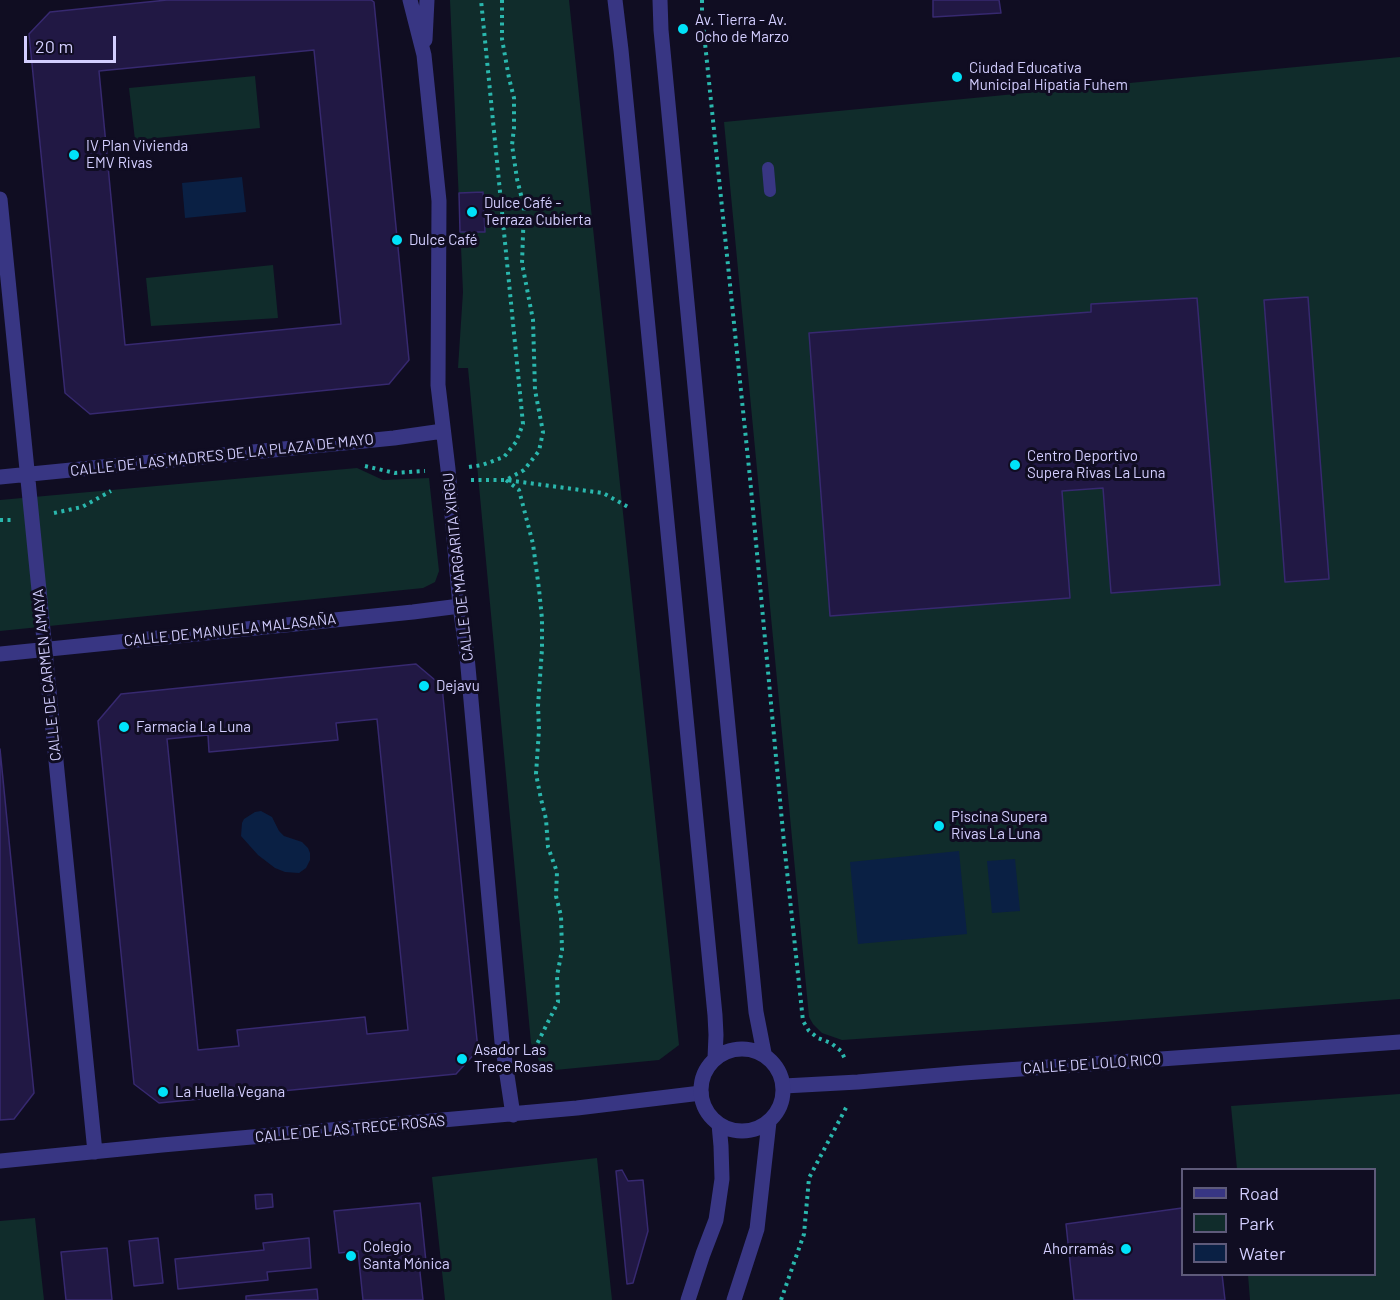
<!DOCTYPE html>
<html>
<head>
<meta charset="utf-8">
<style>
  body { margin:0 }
  #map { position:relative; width:1400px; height:1300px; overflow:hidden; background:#100d22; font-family:Barlow,sans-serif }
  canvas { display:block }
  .legend { position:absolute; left:1181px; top:1168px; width:195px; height:108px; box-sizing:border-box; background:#100d22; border:2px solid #5e5a7a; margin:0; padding:8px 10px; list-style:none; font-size:18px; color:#d3ceff }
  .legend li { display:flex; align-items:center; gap:12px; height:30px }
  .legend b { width:30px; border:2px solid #5e5a7a }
  .scale { position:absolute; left:24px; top:36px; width:92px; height:27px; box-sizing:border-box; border:3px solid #d3ceff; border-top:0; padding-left:8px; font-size:18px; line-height:21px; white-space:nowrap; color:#d3ceff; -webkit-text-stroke:4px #100d22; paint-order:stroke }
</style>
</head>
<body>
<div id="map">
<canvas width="1400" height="1300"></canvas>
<ul class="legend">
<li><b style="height:8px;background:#383683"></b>Road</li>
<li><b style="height:16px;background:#102c2b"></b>Park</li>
<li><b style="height:16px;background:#0a2044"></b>Water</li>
</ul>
<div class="scale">20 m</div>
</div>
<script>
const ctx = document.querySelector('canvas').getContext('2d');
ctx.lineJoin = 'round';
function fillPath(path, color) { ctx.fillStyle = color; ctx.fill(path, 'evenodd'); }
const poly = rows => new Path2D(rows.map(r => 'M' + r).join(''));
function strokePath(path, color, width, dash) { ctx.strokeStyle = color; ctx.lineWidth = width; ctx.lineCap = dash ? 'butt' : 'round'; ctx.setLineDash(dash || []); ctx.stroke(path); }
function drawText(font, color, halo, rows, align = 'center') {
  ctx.font = font + ' Barlow,sans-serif'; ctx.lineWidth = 6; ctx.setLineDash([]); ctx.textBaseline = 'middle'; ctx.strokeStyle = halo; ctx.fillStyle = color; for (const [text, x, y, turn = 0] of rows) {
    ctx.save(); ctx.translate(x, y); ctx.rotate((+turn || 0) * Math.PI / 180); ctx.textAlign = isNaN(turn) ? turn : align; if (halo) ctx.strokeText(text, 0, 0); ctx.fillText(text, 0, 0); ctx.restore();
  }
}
const green = poly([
  [450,0,569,0,679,1045,659,1060,555,1070,540,1063,531,1043,468,368,458,368,463,292],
  [1400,57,1400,999,1104,1022,842,1040,822,1033,813,1024,809,1017,724,122],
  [255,76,260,128,135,140,129,88],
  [273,265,278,318,151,326,146,278],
  [357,468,383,480,429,478,439,571,435,582,423,588,0,631,0,500],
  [1400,1094,1400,1300,1250,1300,1248,1275,1374,1274,1374,1170,1237,1169,1231,1106],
  [597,1158,612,1300,445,1300,432,1177],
  [35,1218,44,1300,0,1300,0,1221]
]);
const water = poly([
  [242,177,246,212,185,218,182,183],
  [261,811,272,817,279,831,284,836,302,842,308,848,310,853,310,860,306,868,299,873,285,872,275,868,258,855,241,836,242,823,244,819,255,812],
  [959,851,967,934,858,944,850,862],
  [1015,859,1020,911,992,913,987,861]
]);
const building = poly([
  [167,0,371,0,374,2,409,360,389,384,90,414,65,393,29,34,50,12,167,0],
  [314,50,341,324,125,345,99,71,314,50],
  [933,0,999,0,1001,13,933,17,933,0],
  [483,192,485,232,460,232,459,193,483,192],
  [1308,297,1329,579,1285,582,1264,300,1308,297],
  [1197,298,1220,585,1111,593,1103,488,1062,491,1070,598,830,616,809,333,1091,312,1091,304,1197,298],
  [416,664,442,686,478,1050,456,1074,159,1103,134,1084,98,721,121,694,416,664],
  [377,719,408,1030,367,1034,365,1017,237,1030,239,1046,198,1050,167,739,208,735,209,752,338,740,336,723,377,719],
  [0,749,34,1093,14,1119,0,1120,0,749],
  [622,1170,628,1181,643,1180,648,1231,633,1283,627,1284,616,1171,622,1170],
  [272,1194,273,1207,256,1209,255,1195,272,1194],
  [420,1203,426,1262,419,1263,423,1300,363,1300,358,1251,339,1253,334,1211,420,1203],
  [1182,1208,1182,1274,1222,1274,1225,1300,1074,1300,1066,1224,1182,1208],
  [158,1238,163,1283,134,1286,129,1241,158,1238],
  [309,1238,311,1268,267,1272,268,1280,178,1289,175,1259,264,1250,263,1243,309,1238],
  [107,1248,112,1300,66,1300,61,1252,107,1248],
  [317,1289,318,1300,246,1300,246,1296,317,1289]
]);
const path = poly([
  [502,0,502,39,509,78,514,98,514,128,512,145,517,179,524,207,522,263,533,320,535,390,543,432,539,451,524,470,506,480],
  [702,0,702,14,750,478,784,843,803,1021,809,1031,818,1038,831,1043,841,1051,846,1061],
  [365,466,395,473,425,471],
  [469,467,482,465,504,457,516,442,523,424,481,0],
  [471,480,506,480,603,493,630,508],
  [506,480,519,490,533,544,539,589,542,619,542,649,538,706,539,730,536,774,541,799,546,819,548,847,557,872,556,896,561,916,562,950,557,976,558,1002,529,1060],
  [54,513,82,507,111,491],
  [0,520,11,520],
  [781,1300,804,1234,809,1178,848,1104]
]);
const service = poly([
  [768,168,770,191]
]);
const minor = poly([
  [410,0,424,55,439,201,438,385,448,469,460,606,467,656,502,1042,513,1115],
  [425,40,427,0],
  [0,199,95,1152],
  [0,477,394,438,443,431],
  [0,654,413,612,460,606],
  [784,1086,858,1082,964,1073,1400,1042],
  [0,1161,162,1145,577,1108,701,1093]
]);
const tertiary = poly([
  [615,0,621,50,715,1015,716,1035,715,1058],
  [660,0,661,30,706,502,756,1012,764,1053],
  '701 1090a41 41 0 1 1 82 0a41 41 0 1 1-82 0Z',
  [688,1300,703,1254,716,1220,722,1179,721,1146,719,1124],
  [734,1300,757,1229,769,1122]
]);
const markers = [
  [683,29,6,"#00e2f9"],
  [957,77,6,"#00e2f9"],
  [74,155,6,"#00e2f9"],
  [472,212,6,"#00e2f9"],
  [397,240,6,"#00e2f9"],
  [1015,465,6,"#00e2f9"],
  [424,686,6,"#00e2f9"],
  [124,727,6,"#00e2f9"],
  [939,826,6,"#00e2f9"],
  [462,1059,6,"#00e2f9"],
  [163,1092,6,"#00e2f9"],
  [1126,1249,6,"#00e2f9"],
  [351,1256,6,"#00e2f9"]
];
const poiNames = [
  ["Av. Tierra - Av.",695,20],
  ["Ocho de Marzo",695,37],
  ["Ciudad Educativa",969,68],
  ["Municipal Hipatia Fuhem",969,85],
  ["IV Plan Vivienda",86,146],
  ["EMV Rivas",86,163],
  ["Dulce Café -",484,203],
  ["Terraza Cubierta",484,220],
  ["Dulce Café",409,240],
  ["Centro Deportivo",1027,456],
  ["Supera Rivas La Luna",1027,473],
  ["Dejavu",436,686],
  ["Farmacia La Luna",136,727],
  ["Piscina Supera",951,817],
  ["Rivas La Luna",951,834],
  ["Asador Las",474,1050],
  ["Trece Rosas",474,1067],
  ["La Huella Vegana",175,1092],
  ["Colegio",363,1247],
  ["Santa Mónica",363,1264],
  ["Ahorramás",1114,1249,"right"]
];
const streetNames = [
  ["CALLE DE LAS MADRES DE LA PLAZA DE MAYO",222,455,-6],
  ["CALLE DE MARGARITA XIRGU",458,567,-96],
  ["CALLE DE MANUELA MALASAÑA",230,630,-6],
  ["CALLE DE CARMEN AMAYA",47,675,-96],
  ["CALLE DE LOLO RICO",1092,1064,-4],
  ["CALLE DE LAS TRECE ROSAS",350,1129,-5]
];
fillPath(green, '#102c2b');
fillPath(water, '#0a2044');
fillPath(building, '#211844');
strokePath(building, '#372970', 1.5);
strokePath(path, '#2ab7ad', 4, [3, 4.5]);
strokePath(service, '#383683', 12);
strokePath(minor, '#383683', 15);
strokePath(tertiary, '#383683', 15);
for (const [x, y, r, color] of markers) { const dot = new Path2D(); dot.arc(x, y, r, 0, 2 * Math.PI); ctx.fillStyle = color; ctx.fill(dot); strokePath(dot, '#100d22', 2); }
drawText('15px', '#d3ceff', '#100d22', poiNames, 'left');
drawText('15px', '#d3ceff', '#100d22', streetNames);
</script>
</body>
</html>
